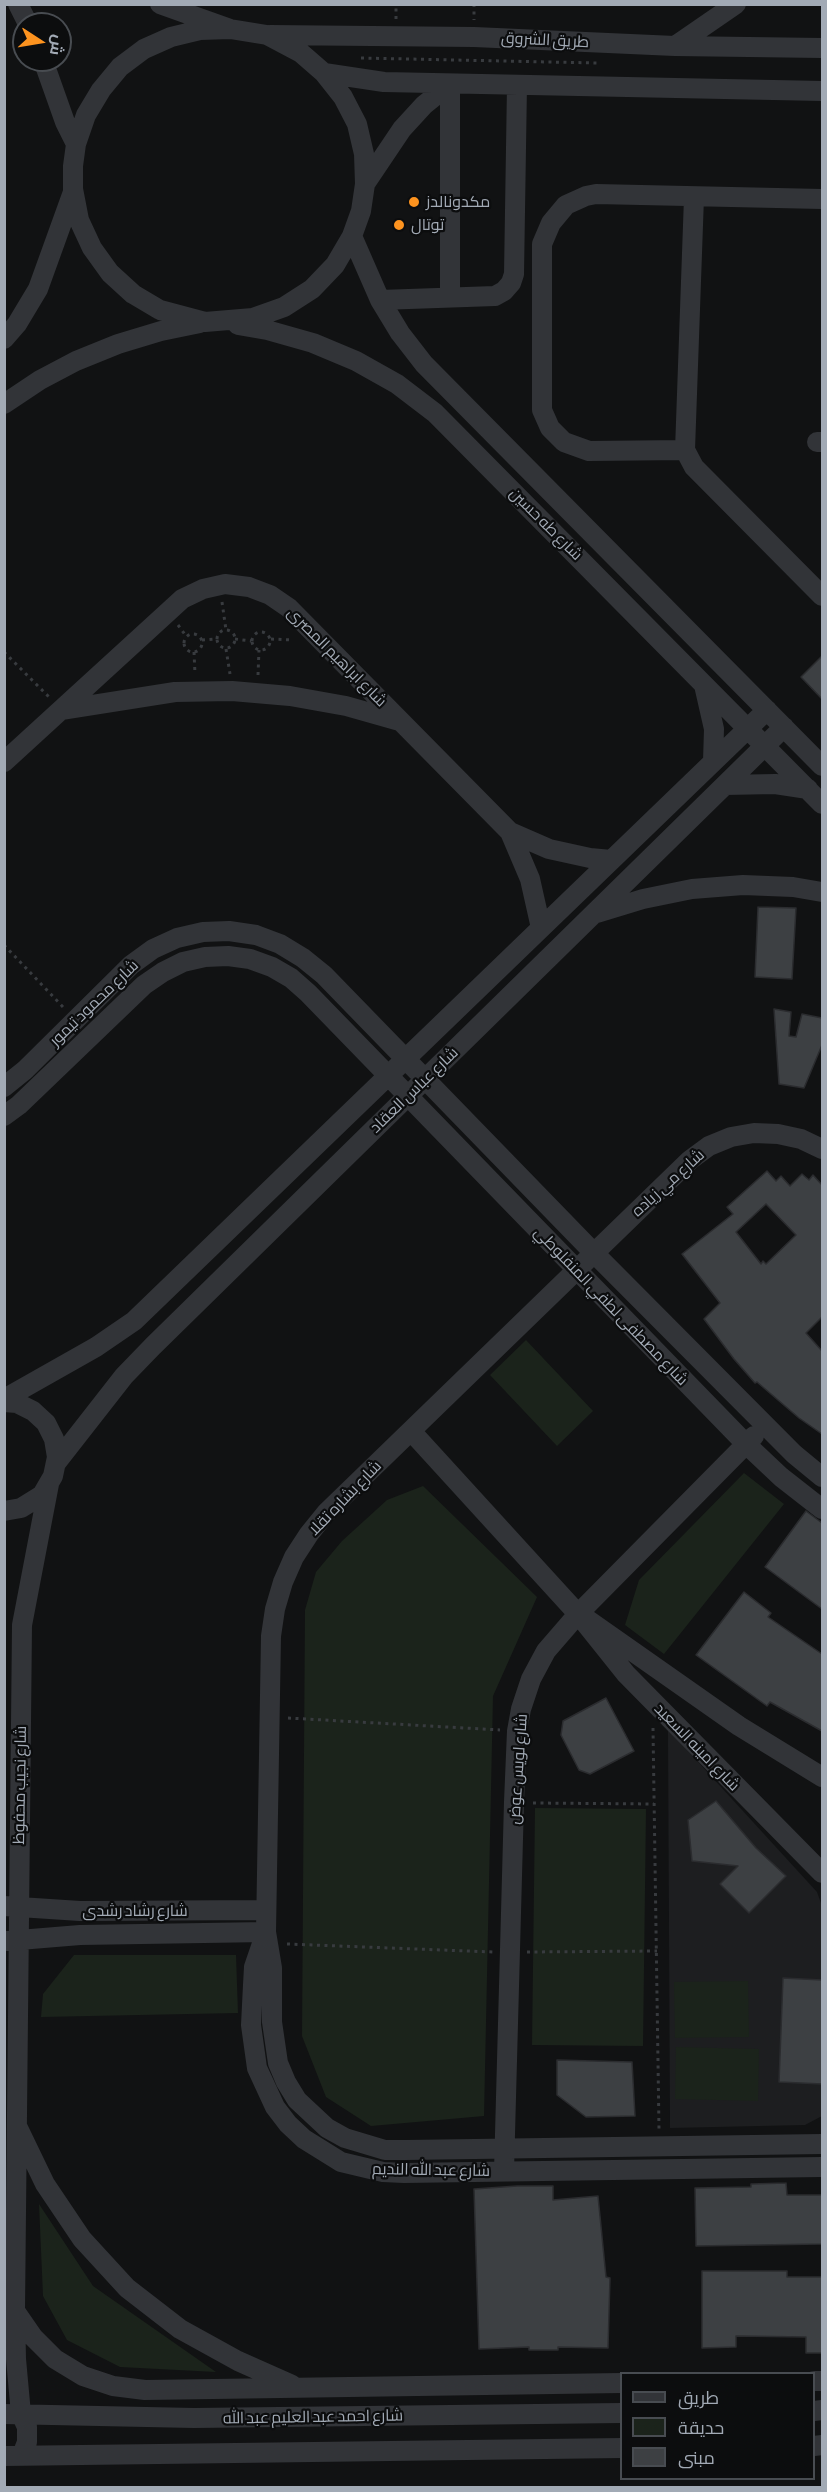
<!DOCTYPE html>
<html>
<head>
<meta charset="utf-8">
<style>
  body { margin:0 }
  #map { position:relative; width:827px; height:2492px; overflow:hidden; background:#111213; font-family:"Asap Condensed",Cairo,sans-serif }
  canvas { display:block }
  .frame { position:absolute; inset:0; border:6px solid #a2aab5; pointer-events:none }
  .legend { position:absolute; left:620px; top:2372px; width:195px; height:108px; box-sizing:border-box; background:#0c0d0e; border:2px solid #484c51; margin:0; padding:8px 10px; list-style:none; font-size:18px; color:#a2aab5 }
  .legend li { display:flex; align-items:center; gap:12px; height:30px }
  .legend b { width:30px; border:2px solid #484c51 }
  .north { position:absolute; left:12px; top:12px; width:60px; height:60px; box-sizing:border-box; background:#0c0d0e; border:2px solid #484c51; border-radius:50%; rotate:102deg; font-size:16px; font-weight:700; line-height:24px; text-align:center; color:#a2aab5 }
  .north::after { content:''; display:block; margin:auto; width:21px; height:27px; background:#fd931f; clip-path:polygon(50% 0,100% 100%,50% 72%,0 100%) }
</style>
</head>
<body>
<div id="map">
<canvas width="827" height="2492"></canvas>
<div class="frame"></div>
<ul class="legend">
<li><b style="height:8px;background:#323438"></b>طريق</li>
<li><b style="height:16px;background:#1b231b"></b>حديقة</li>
<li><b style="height:16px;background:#3d4043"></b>مبنى</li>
</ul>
<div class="north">ش</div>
</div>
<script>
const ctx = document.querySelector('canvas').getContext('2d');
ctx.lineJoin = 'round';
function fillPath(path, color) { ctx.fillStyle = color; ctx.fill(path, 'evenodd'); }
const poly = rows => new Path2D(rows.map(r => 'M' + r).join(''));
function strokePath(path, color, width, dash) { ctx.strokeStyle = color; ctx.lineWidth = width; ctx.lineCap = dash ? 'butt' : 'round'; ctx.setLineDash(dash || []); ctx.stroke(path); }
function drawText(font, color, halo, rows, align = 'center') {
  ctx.font = font + ' "Asap Condensed",Cairo,sans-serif'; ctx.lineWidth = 4.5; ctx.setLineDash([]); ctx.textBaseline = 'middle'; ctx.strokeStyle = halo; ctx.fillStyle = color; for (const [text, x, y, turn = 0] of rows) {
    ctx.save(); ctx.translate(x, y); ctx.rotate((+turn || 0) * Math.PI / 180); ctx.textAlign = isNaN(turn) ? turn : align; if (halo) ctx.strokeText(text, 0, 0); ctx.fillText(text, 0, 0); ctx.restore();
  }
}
const built = poly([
  [668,1729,817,1892,822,1906,822,2116,805,2125,670,2128]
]);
const green = poly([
  [526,1340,593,1411,557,1446,490,1375],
  [744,1473,784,1504,664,1654,625,1625,639,1580],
  [423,1486,537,1597,493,1696,484,2116,371,2126,326,2097,302,2036,305,1610,316,1572,342,1541,387,1500],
  [535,1808,646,1809,643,2046,532,2045],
  [74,1955,236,1955,238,2013,41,2017,43,1994],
  [748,1981,749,2037,675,2038,674,1982],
  [676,2047,759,2049,758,2101,675,2099],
  [39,2204,93,2286,216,2372,120,2367,67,2340,43,2296]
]);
const building = poly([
  [822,656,822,699,801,677,822,656],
  [758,907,796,908,792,979,755,977,758,907],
  [774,1009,791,1012,789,1036,796,1037,802,1014,822,1018,822,1045,804,1088,779,1084,774,1009],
  [767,1171,776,1181,781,1176,790,1186,802,1174,809,1180,813,1175,822,1185,822,1317,806,1333,822,1351,822,1434,799,1418,757,1382,755,1383,734,1359,704,1319,720,1303,682,1254,733,1214,727,1207,767,1171],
  [766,1204,796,1235,766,1264,763,1261,761,1264,736,1232,766,1204],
  [806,1511,822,1523,822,1609,765,1567,806,1511],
  [744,1592,771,1613,768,1617,822,1654,822,1731,770,1702,767,1706,696,1655,744,1592],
  [606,1698,634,1751,590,1774,579,1770,561,1735,563,1721,606,1698],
  [716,1801,756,1848,786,1876,749,1913,720,1884,738,1866,692,1861,688,1820,716,1801],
  [783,1978,822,1980,822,2084,779,2082,783,1978],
  [557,2060,632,2062,635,2116,586,2117,557,2095,557,2060],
  [786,2183,787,2195,822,2195,822,2244,696,2246,695,2188,751,2187,751,2184,786,2183],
  [517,2186,553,2186,553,2200,598,2196,606,2277,610,2278,608,2348,558,2347,558,2350,529,2350,529,2347,479,2349,474,2189,517,2186],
  [702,2271,787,2271,787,2277,822,2277,822,2353,806,2353,806,2337,736,2336,736,2347,702,2348,702,2271]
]);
const path = poly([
  [474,4,474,20],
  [396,19,396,4],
  [361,58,597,63],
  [222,602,226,630],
  [178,625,186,636],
  '217 639a9 9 0 1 1 18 0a9 9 0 1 1-18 0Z',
  '252 641a9 9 0 1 1 18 0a9 9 0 1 1-18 0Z',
  '184 643a9 9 0 1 1 18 0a9 9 0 1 1-18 0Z',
  [235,639,251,641],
  [271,639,293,640],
  [202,640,216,639],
  [226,649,230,674],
  [4,652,50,698],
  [194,652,195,674],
  [258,675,259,650],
  [4,945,64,1008],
  [288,1718,500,1730],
  [653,1728,659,2129],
  [533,1803,654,1804],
  [287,1944,493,1952],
  [527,1952,657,1951]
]);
const minor = poly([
  [18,4,28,24],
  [160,4,230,29,267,35,301,53,324,73,343,97,357,124,364,154,365,184,361,211,352,236,335,265,312,289,284,307,253,318,205,322,160,310,133,294,110,273,92,248,79,220,73,189,73,166,76,144,86,115,101,90,120,67,144,49,171,37,200,30,230,29],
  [270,35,474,37,675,46,822,48],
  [675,46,736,4],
  [43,60,65,122,76,144],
  [324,73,384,82,822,91],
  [450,84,450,296],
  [365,184,402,129,424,105,450,84],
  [694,197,685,450,694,467,822,596],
  [352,236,380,300,400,333,424,364,822,766],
  [380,300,495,296,504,291,511,283,514,274,517,85],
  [238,325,267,330,313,343,356,361,397,384,435,413,822,804],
  [4,339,17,324,38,289,73,192],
  [4,404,40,380,76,361,118,344,161,331,200,323],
  [817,442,822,442],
  [685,450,589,451,564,442,550,428,542,410,542,244,551,223,566,205,586,196,596,194,822,199],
  [704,685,714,729,713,761],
  [61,710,175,692,232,691,290,696,346,706,399,721],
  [4,762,182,599,203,589,225,584,249,587,270,595,289,608,510,832,530,879,541,928],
  [725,785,775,784,808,789],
  [510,832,549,849,590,858,611,860],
  [597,913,643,899,692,889,743,885,793,887,822,892],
  [4,1087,25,1070,131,965,153,949,177,938,203,932,229,931,256,935,280,944,303,958,324,975,593,1252,794,1454,822,1477],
  [4,1116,19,1105,144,985,163,972,183,962,205,957,228,956,250,959,272,967,291,978,308,993,746,1444,781,1477,822,1509],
  [822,1149,801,1139,778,1134,754,1133,731,1137,709,1146,690,1160,326,1513,309,1534,294,1557,283,1582,275,1609,271,1636,266,1932,272,1968,272,2022,278,2063,286,2082,297,2100,327,2128,345,2138,385,2150,405,2150,822,2144],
  [4,1399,96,1347,134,1321,767,710],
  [4,1402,17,1403,33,1411,46,1423,54,1439,57,1457,53,1476,42,1495,21,1508,4,1511],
  [411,1431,578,1614,626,1674,822,1873],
  [56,1463,124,1376,153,1346,784,727],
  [588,1620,739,1726,822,1777],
  [4,1906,80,1911,266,1910],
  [266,1932,254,1967,253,1985,251,2025,257,2068,275,2107,288,2124,304,2139,341,2162,383,2172,404,2173,822,2167],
  [7,1941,80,1935,266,1932],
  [18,2128,45,2184,82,2239,127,2288,180,2329,238,2361,292,2385],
  [504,2171,514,1802,517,1731,521,1709,531,1679,546,1651,578,1614,754,1436],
  [15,2311,33,2337,55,2359,83,2376,113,2386,145,2390,622,2383],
  [814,2381,822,2381],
  [814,2411,822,2410],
  [4,2414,194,2418,622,2413],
  [814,2446,822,2445],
  [22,2455,27,2442,27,2427,21,2414,16,2359,15,2310,22,1625,49,1484],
  [4,2456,622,2448]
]);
const markers = [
  [414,202,6,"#fd931f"],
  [399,225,6,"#fd931f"]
];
const streetNames = [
  ["طريق الشروق",545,40,3],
  ["شارع طه حسين",546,524,45],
  ["شارع ابراهيم المصرى",337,657,45],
  ["شارع محمود تيمور",94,1003,-44],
  ["شارع عباس العقاد",414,1090,-44],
  ["شارع مي زياده",668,1183,-42],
  ["شارع مصطفى لطفي المنفلوطي",611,1306,46],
  ["شارع بشاره تقلا",345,1498,-46],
  ["شارع امينه السعيد",697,1747,46],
  ["شارع لويس عوض",518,1769,-86],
  ["شارع نجيب محفوظ",20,1785,-89],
  ["شارع رشاد رشدى",135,1911],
  ["شارع عبد الله النديم",431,2170,1],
  ["شارع احمد عبد العليم عبد الله",313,2417,-1]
];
const poiNames = [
  ["مكدونالدز",426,202],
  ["توتال",411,225]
];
fillPath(built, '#1d1e20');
fillPath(green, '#1b231b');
fillPath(building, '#3d4043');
strokePath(building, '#2b2c2f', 1.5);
strokePath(path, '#383b3f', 3, [3, 4.5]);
strokePath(minor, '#323438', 20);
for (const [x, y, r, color] of markers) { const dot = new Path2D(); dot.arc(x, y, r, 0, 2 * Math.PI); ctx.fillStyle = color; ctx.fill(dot); strokePath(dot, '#0c0d0e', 2); }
drawText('16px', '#a2aab5', '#0c0d0e', streetNames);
drawText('16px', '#a2aab5', '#0c0d0e', poiNames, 'left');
</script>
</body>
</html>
